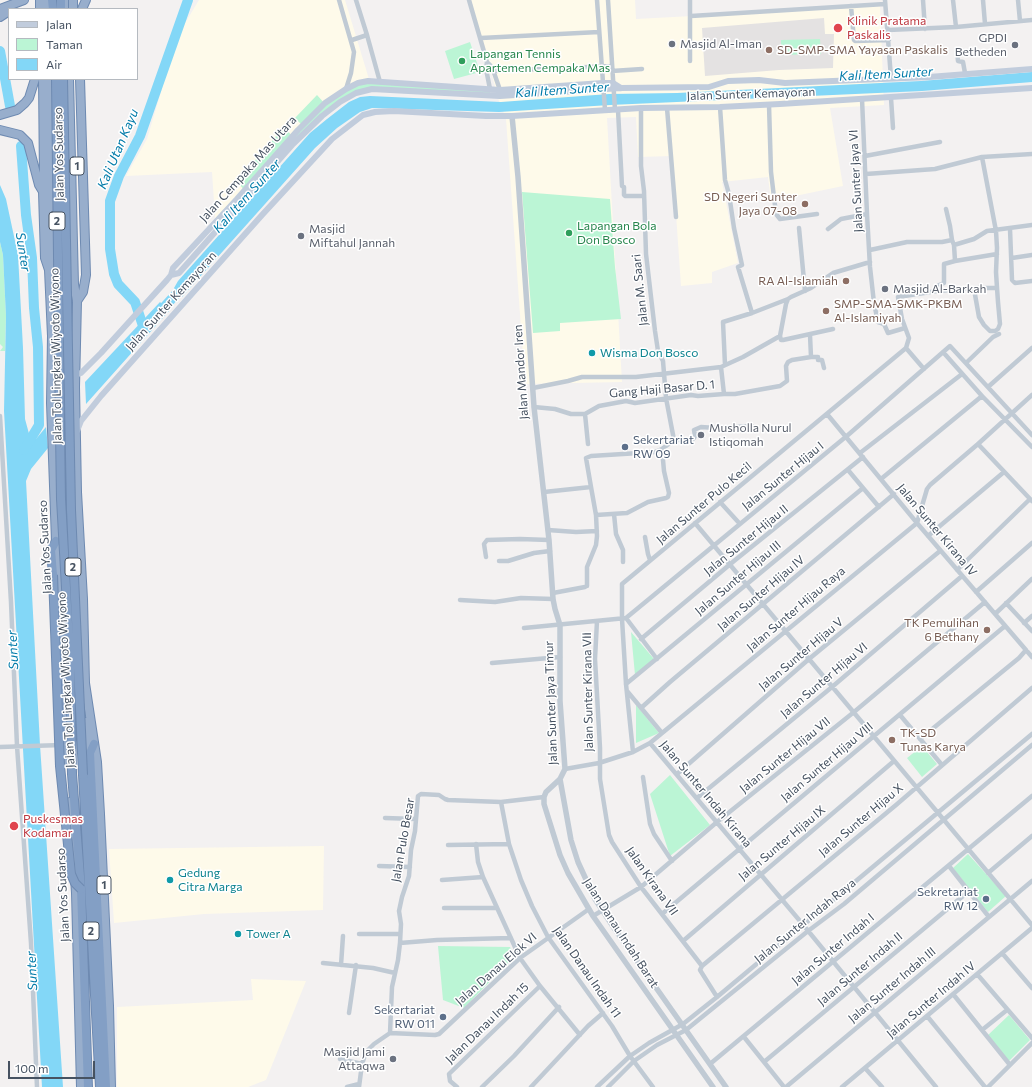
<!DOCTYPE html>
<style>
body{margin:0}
#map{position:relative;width:1032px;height:1087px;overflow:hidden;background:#f3f1f1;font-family:Commissioner,sans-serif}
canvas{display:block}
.legend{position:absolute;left:8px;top:8px;width:130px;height:72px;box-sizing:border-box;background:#fff;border:1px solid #b5bac0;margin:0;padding:5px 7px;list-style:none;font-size:12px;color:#465261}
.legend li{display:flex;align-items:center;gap:8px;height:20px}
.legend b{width:20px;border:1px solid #b5bac0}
.scale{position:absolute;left:8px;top:1061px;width:87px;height:18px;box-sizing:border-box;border:2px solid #465261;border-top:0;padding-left:5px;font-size:12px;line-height:14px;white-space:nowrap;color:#465261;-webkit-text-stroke:3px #fff;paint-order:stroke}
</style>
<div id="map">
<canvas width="1032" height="1087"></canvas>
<ul class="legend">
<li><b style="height:5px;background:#c1ccdc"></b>Jalan</li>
<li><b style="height:11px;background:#bbf5d5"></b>Taman</li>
<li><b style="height:11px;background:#83d7f7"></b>Air</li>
</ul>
<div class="scale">100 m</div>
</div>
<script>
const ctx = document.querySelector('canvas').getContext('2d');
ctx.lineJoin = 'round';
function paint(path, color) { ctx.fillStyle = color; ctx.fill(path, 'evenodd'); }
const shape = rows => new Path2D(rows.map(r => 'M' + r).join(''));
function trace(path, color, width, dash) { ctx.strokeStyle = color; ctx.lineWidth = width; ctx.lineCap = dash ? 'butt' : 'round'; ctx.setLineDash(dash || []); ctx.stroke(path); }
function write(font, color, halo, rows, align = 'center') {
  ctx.font = font + ' Commissioner,sans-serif'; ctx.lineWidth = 3; ctx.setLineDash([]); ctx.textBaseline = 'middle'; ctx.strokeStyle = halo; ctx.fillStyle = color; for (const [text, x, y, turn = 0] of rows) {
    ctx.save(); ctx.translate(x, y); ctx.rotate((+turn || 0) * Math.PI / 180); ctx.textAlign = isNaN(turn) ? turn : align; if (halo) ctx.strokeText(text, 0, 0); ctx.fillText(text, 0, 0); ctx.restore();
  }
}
const commercial = shape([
 [199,0,345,0,372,89,356,93,322,116,216,232,212,172,126,176,147,139,178,35],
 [471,0,635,0,636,19,880,6,884,105,830,108,843,186,771,201,768,177,722,182,738,263,712,272,712,283,681,286,672,156,638,157,636,117,607,118,622,382,525,384,506,119,499,101],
 [324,846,323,910,204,914,114,923,109,849],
 [251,979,306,981,266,1080,248,1087,117,1087,117,1007,253,1000]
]);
const education = shape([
 [824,18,825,34,834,34,833,68,779,70,705,76,702,28]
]);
const green = shape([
 [820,39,821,54,781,55,781,40],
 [470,42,480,72,454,79,445,51],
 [368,81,490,89,490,96,372,89,340,102,244,190,237,181,284,127,292,136,302,125,295,118,317,95,325,104,336,96],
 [522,192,610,199,615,267,621,319,560,323,560,331,533,333],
 [0,242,3,255,6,316,5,351,0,351,3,347,0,344],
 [631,632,654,659,635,675],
 [636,705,659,733,636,743],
 [922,746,937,764,922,777,907,758],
 [670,775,710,825,670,856,650,794],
 [968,854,1006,896,988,912,953,868],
 [438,946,510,947,515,956,464,1008,443,1000],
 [1009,1015,1030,1040,1009,1061,987,1036]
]);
const water = shape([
 [1032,72,1032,82,922,91,610,105,499,112,372,108,360,112,337,128,315,148,182,297,174,288,178,281,310,133,327,119,349,102,360,97,370,96,501,102,609,94,677,93,921,81],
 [0,185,6,199,18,255,23,348,25,419,31,441,36,439,46,427,48,448,31,469,26,481,40,745,63,1087,42,1087,4,411,6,316,3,255,0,242],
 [160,302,169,311,86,404,85,382]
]);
const river = shape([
 [0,51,10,106],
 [21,146,26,215,32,258,34,308,38,347,39,425,24,450],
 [156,316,187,282],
 [144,329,135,302,118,284,114,274,110,249,110,201,119,176,140,136,188,0]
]);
const minor = shape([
 [339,0,354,52,351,73,346,89],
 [356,0,367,35,380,82],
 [469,0,487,62,486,69,490,89],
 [597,0,605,110],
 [608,0,615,110],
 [690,0,690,61],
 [885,0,891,78],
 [923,0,925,29],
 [953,0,956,27],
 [983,0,985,24],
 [1018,0,1020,21],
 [851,6,854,40,855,41,889,40],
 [691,16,885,4],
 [888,30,956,27,1032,20],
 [481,38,599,32],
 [352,40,367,35],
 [957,50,958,61,963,62,965,73],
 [487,62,492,67,500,90],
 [494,71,612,66],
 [612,71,642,69],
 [891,98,893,128],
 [862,99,867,214,870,267,874,303,878,322,884,324,888,333,905,328],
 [769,105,771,172,776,214,780,219,817,214],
 [720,107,725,180,729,194,734,228,742,265,738,267,752,313],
 [667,108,676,217],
 [618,110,622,186,624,187,624,195,625,196,644,196],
 [865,156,940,142],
 [982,157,996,231,997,248,996,272,997,288,998,302,1000,324,998,329,995,331,990,331,984,325,979,317,974,289,975,288,997,288],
 [866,174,935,169,982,157,1032,154],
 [946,209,950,226,952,240,954,245,955,261],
 [799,228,805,291],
 [828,229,841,219,867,214],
 [1010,229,1012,280,1015,283,1032,281],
 [954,245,974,239,987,231,1032,225],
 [870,250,907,242,942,242,952,240],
 [1012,258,1032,255],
 [937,291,965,289],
 [780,336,781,340,783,340,833,329],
 [906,348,909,338,902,319,898,297,937,291,937,286,944,283,944,264,955,261,997,254],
 [943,352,982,396,1032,447],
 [811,357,818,357,818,360,822,360,824,368],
 [966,363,993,337,999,334],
 [725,365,723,322,752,313,788,299],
 [721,367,724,394,735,394,780,386,787,381,786,366,788,362,792,360,811,357,810,335],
 [988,387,1032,348],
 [533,388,568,381,582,377,636,377,721,367,743,357,780,336,786,304,788,299,791,297,811,288,833,273,870,262],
 [534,407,555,409,571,414,585,414,599,406,626,401,635,403,691,395,698,396,724,394],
 [585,414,588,444],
 [827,414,917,523,1032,657],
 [0,416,11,602,17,746,31,943,37,1087],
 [674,440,692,440,694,438,695,436,694,430,701,427,716,428,752,426],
 [978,444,1032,501],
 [860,453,962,374],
 [848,470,879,507],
 [881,479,982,396],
 [544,492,591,487,586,458,591,456,655,452,662,449,674,440,666,398,663,361,658,351,655,331,646,254,644,191,641,166,641,108],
 [720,502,740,524],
 [614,514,616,534,623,550,623,562],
 [596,515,627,513,648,502,666,498,668,497,669,493,664,471,662,449],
 [695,523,1032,925],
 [548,530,576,532,597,531],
 [928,536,1004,472],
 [645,537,648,554,650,560],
 [486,557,484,544,487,540,520,539,549,540],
 [499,561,508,561,534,553,550,551],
 [957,570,1030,499],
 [587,586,587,567,596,545,597,536,596,515,591,487],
 [976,592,1032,543],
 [553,593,585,587],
 [460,600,495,602,521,598,553,599],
 [1006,603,1032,631],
 [995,614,1032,579],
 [626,618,848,435,950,346,1032,435],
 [597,621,595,659,600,748,600,779,609,835,612,842,641,887,702,966,700,970,717,997],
 [1024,623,1032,616],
 [524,628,626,618,657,659],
 [641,639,734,561,863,457],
 [492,663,560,657],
 [626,684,863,488],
 [627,691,662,733],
 [641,708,670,682,894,494],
 [900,715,942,765],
 [920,739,1019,658,1026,650],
 [650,743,800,921,936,1087],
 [0,747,62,745],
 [633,752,626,684,622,619,622,584,906,348,924,369],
 [565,769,599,763,633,752,650,743,917,523,927,489,930,485,978,444,1032,395],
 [677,774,809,659,940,551],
 [643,777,650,824,654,834,672,861],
 [697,798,832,687,962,576],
 [501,802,509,844,521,880,532,906,548,937,612,1026,630,1056,653,1087],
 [385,818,416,819],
 [476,844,478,862,483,877,520,958,540,986,580,1035],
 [448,845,509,844],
 [379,866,410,867],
 [949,866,989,917],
 [988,873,1032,836],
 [442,880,483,877],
 [444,908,497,908],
 [662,914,1005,626],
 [593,916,641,887,717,822,854,712,985,602],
 [359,934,400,934],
 [683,941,894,761],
 [400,943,437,940,511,938],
 [1002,953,1032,988],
 [323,963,373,968,395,973],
 [341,965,343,936],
 [702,966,896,805,1032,688],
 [977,974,1032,1038],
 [953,994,1010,1065],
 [349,1013,356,965],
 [927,1016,985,1087],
 [982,1030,1007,1010],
 [390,1033,392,987,398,960,400,943,401,924,399,911,402,897,409,876,411,850,415,831,418,796,421,794,439,795,445,799,448,800,501,802,544,797],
 [390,1033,435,1035,439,1034,520,958,589,909],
 [744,1037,784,1087],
 [340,1059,362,1064],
 [764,1062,969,891],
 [710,1064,1032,796],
 [865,1068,882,1087],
 [347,1087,359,1084],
 [359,1087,362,1064,366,1052,374,1044,390,1033],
 [457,1087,450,1081,449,1074,540,986],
 [482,1087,514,1056,559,1007],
 [531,1087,588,1026,603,1013],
 [597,1087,630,1056,649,1043,683,1024,717,997,1032,734],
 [608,1087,634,1061,657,1045,686,1030,808,931,844,904,1032,745],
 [786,1087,1032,881],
 [842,1087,1032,928],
 [988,1087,1032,1043]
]);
const tertiary = shape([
 [512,116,518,177,534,407,549,540,553,599,555,609,560,625,560,701,565,769,560,779,546,792,544,797,544,804,560,855,568,873,593,916,713,1087],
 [560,779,571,840,578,862,595,899,614,928,726,1087]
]);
const secondary = shape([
 [171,275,179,273,293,144,322,116,340,102,356,93,372,89,500,96,621,88,709,87,728,81,759,80,785,83,929,77,1032,69],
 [75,375,81,373,101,353,167,280,171,275,173,268,237,199,298,130,325,103,346,89,358,83,368,81,500,90,603,83,613,83,621,88],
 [77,431,81,421,101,396,262,215,332,139,363,115,375,112,394,111,486,116,512,116,641,108,720,107,780,104,1032,88]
]);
const trunk = shape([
 [40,0,40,9],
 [47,0,48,9],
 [67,0,68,9],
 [0,9,24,0],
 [82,9,86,0],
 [0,17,9,11],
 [43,79,44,182,43,192,45,258,49,270,52,336,51,403,56,541,66,694,68,761],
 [49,79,50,222,52,259,49,270],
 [69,79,74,284,77,301,75,387,77,492,83,599,85,683,97,762,100,814,109,1006,111,1087],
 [0,115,17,110,25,103,29,98,35,79],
 [0,130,20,135,28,143,39,185,42,190],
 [77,301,83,292,86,275,80,79],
 [86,722,88,760],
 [70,802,76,893,81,1087]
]);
const motorway = shape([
 [52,0,53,9],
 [61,0,61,9],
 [53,575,51,550,56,541],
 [94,744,90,753,106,1087],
 [72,774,81,889,88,1087],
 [83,775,100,1087]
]);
const trunkBridge = shape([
 [73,0,73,9]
]);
const motorwayBridge = shape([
 [56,79,60,433,61,499,70,659,72,774],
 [63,79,71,510,83,775],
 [53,575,60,766,71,874,75,883,81,889]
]);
const markers = [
 [838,28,5,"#e0444e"],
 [672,44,4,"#6b7280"],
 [1015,45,4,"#6b7280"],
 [769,50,4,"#8d6e63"],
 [462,61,4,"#2e9e5b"],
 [805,204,4,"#8d6e63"],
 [569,233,4,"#2e9e5b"],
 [301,236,4,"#6b7280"],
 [846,281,4,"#8d6e63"],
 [885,289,4,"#6b7280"],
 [826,311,4,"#8d6e63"],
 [592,353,4,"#0f9aa8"],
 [701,435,4,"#6b7280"],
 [625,447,4,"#5c6f8a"],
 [987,630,4,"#8d6e63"],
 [892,740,4,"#8d6e63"],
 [14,826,5,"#e0444e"],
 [170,880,4,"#0f9aa8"],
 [986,899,4,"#5c6f8a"],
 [238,934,4,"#0f9aa8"],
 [443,1017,4,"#5c6f8a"],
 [393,1059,4,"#6b7280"]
];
const shields = [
 [77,166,14],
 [57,221,16],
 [73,567,16],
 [104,885,14],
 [91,931,16]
];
const shieldNames = [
 ["1",77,166],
 ["2",57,221],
 ["2",73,567],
 ["1",104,885],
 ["2",91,931]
];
const healthNames = [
 ["Klinik Pratama",847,21],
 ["Paskalis",847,35],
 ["Puskesmas",23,819],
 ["Kodamar",23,833]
];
const worshipNames = [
 ["GPDI",1007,38,"right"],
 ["Betheden",1007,52,"right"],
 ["Masjid Al-Iman",680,44],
 ["Masjid",309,229],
 ["Miftahul Jannah",309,243],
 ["Masjid Al-Barkah",893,289],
 ["Musholla Nurul",709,428],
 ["Istiqomah",709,442],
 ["Masjid Jami",385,1052,"right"],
 ["Attaqwa",385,1066,"right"]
];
const educationNames = [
 ["SD-SMP-SMA Yayasan Paskalis",777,50],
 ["SD Negeri Sunter",797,197,"right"],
 ["Jaya 07-08",797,211,"right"],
 ["RA Al-Islamiah",838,281,"right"],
 ["SMP-SMA-SMK-PKBM",834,304],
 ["Al-Islamiyah",834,318],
 ["TK Pemulihan",979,623,"right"],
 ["6 Bethany",979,637,"right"],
 ["TK-SD",900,733],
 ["Tunas Karya",900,747]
];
const leisureNames = [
 ["Lapangan Tennis",470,54],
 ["Apartemen Cempaka Mas",470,68],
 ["Lapangan Bola",577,226],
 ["Don Bosco",577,240]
];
const streetNames = [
 ["Jalan Sunter Kemayoran",751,94,-2],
 ["Jalan Yos Sudarso",59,154,-91],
 ["Jalan Cempaka Mas Utara",248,169,-48],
 ["Jalan Sunter Jaya VI",856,181,-93],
 ["Jalan M. Saari",640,290,-96],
 ["Jalan Sunter Kemayoran",171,301,-48],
 ["Jalan Tol Lingkar Wiyoto Wiyono",56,356,-91],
 ["Jalan Mandor Iren",521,372,-94],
 ["Gang Haji Basar D. 1",662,389,-5],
 ["Jalan Sunter Hijau I",783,476,-39],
 ["Jalan Sunter Pulo Kecil",704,503,-40],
 ["Jalan Sunter Kirana IV",937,530,50],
 ["Jalan Sunter Hijau II",746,540,-39],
 ["Jalan Yos Sudarso",45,547,-93],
 ["Jalan Sunter Hijau III",738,578,-40],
 ["Jalan Sunter Hijau IV",761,593,-40],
 ["Jalan Sunter Hijau Raya",796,609,-40],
 ["Jalan Sunter Hijau V",801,654,-40],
 ["Jalan Tol Lingkar Wiyoto Wiyono",66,680,-93],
 ["Jalan Sunter Hijau VI",824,680,-40],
 ["Jalan Sunter Kirana VII",588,692,-91],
 ["Jalan Sunter Jaya Timur",551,703,-92],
 ["Jalan Sunter Hijau VII",785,755,-39],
 ["Jalan Sunter Hijau VIII",827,762,-40],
 ["Jalan Sunter Indah Kirana",706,794,50],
 ["Jalan Sunter Hijau X",861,820,-40],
 ["Jalan Pulo Besar",403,840,-80],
 ["Jalan Sunter Hijau IX",782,843,-40],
 ["Jalan Kirana VII",652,881,55],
 ["Jalan Yos Sudarso",63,895,-93],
 ["Jalan Sunter Indah Raya",805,921,-39],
 ["Jalan Danau Indah Barat",621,933,57],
 ["Jalan Sunter Indah I",833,949,-40],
 ["Jalan Danau Elok VI",496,969,-41],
 ["Jalan Sunter Indah II",860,969,-40],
 ["Jalan Danau Indah 11",587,972,55],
 ["Jalan Sunter Indah III",892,985,-40],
 ["Jalan Sunter Indah IV",931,1000,-40],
 ["Jalan Danau Indah 15",487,1023,-44]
];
const cultureNames = [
 ["Wisma Don Bosco",600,353],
 ["Gedung",178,873],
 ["Citra Marga",178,887],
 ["Tower A",246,934]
];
const serviceNames = [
 ["Sekertariat",633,440,"left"],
 ["RW 09",633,454,"left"],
 ["Sekretariat",978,892],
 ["RW 12",978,906],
 ["Sekertariat",435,1010],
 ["RW 011",435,1024]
];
const waterNames = [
 ["Kali Item Sunter",886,74,-3],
 ["Kali Item Sunter",562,90,-4],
 ["Kali Utan Kayu",118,149,-67],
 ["Kali Item Sunter",247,196,-48],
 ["Sunter",23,252,81],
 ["Sunter",13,650,-93],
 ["Sunter",32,971,-93]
];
paint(commercial, '#fefaea');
paint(education, '#e4e2e2');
paint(green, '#bbf5d5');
paint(water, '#83d7f7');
trace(river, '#83d7f7', 10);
trace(trunk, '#6e8ab1', 10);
trace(motorway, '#6e8ab1', 10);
trace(minor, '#c0cad4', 4.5);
trace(tertiary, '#c0cad4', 5.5);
trace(secondary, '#c1ccdc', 6);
trace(trunk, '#98aecc', 8);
trace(motorway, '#839fc5', 8);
trace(trunkBridge, '#6e8ab1', 10, []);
trace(motorwayBridge, '#6e8ab1', 10, []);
trace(trunkBridge, '#98aecc', 8);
trace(motorwayBridge, '#839fc5', 8);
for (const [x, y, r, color] of markers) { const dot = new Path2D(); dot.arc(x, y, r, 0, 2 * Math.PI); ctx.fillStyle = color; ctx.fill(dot); trace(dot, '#fff', 1.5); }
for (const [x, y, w] of shields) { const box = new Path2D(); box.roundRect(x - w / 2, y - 9, w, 18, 3); ctx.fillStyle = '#fff'; ctx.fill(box); trace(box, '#465261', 1); }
write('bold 11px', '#465261', null, shieldNames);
write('12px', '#be3a42', '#fff', healthNames, 'left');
write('12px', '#5b616d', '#fff', worshipNames, 'left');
write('12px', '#785e54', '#fff', educationNames, 'left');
write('12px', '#27864d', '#fff', leisureNames, 'left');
write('12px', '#465261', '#fff', streetNames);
write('12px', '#0d838f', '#fff', cultureNames, 'left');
write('12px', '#4e5e75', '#fff', serviceNames, 'right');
write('italic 13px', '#027ba9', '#fff', waterNames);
</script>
